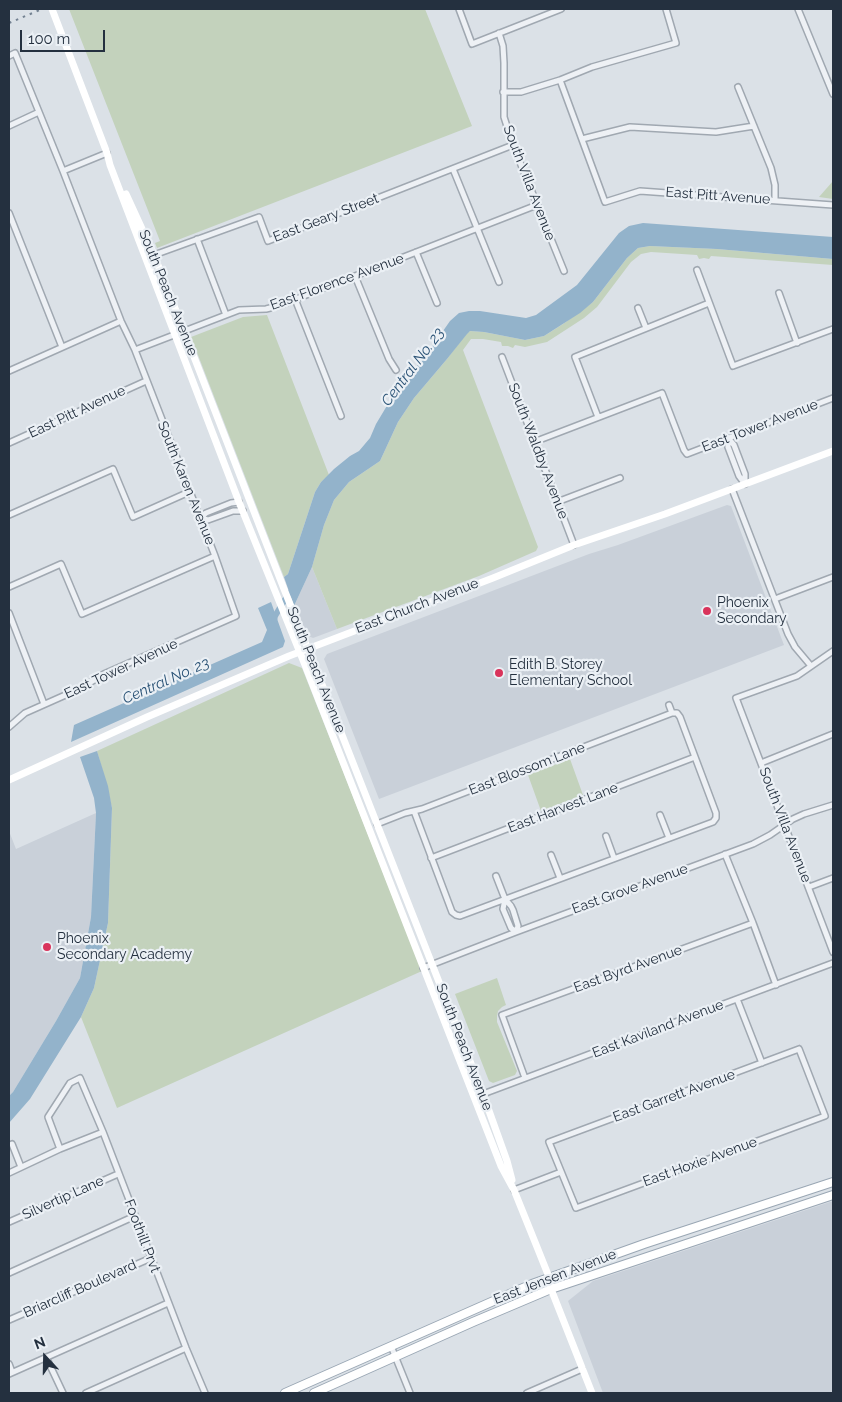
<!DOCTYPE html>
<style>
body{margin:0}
#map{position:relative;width:842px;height:1402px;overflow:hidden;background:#dbe1e7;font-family:Raleway,sans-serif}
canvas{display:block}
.frame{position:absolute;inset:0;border:10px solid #24303f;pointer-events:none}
.north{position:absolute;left:20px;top:1332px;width:50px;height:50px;-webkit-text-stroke:4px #ebf0f5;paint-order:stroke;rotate:339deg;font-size:14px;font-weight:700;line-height:20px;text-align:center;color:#24303f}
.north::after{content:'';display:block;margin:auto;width:18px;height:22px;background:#24303f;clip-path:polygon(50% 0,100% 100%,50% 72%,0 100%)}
.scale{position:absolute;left:20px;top:30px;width:85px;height:22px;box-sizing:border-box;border:2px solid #24303f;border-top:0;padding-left:6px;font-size:15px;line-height:18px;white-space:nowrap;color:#24303f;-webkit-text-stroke:4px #ebf0f5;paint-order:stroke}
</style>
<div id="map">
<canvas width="842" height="1402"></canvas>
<div class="frame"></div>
<div class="north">N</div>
<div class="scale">100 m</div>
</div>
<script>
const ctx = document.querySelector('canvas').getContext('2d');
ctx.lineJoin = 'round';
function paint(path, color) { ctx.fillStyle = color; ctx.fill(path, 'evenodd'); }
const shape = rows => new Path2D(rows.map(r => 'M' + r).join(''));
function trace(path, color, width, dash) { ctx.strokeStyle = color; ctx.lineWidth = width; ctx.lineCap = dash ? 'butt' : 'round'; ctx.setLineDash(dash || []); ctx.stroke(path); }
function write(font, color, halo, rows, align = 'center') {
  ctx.font = font + ' Raleway,sans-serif'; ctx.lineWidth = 4.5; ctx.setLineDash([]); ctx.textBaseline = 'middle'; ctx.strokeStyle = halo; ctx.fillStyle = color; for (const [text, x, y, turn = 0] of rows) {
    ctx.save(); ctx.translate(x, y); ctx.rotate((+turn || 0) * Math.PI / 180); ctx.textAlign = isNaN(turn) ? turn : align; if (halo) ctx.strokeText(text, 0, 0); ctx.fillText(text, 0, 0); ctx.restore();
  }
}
const built = shape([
 [727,505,731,506,784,645,379,799,324,659,327,654,589,554,618,545],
 [312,567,337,629,313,638,306,635,294,606],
 [96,813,91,917,80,978,56,1021,13,1092,9,1096,9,831,16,849],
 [833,1201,833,1393,603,1393,568,1301,593,1281]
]);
const green = shape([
 [69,9,425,9,472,126,157,248,155,243,160,241],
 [833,181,833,199,819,197],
 [650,246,717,249,833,259,833,265,711,256,709,259,704,258,699,259,697,255,651,252,641,254,631,262,597,307,584,318,547,342,525,347,515,345,513,348,508,346,502,346,501,342,483,339,471,339,463,350,538,547,536,551,479,576,337,629,312,567,324,525,334,500,349,482,380,461,398,422,414,398,447,359,466,334,470,331,484,332,525,340,544,336,563,324,593,302,627,258,638,248],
 [267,315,329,475,321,482,315,492,288,574,284,577,191,337,243,317],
 [289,663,302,668,422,971,117,1108,81,1017,94,988,108,923,112,808,107,786,97,751],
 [570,759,583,795,541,811,528,775],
 [497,978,506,1005,502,1007,498,1011,497,1016,497,1022,517,1071,515,1075,493,1083,489,1081,455,994]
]);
const water = shape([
 [643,223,833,237,833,259,717,249,650,246,638,248,627,258,593,302,580,313,544,336,525,340,484,332,470,331,467,334,447,359,414,398,398,422,380,461,349,482,334,500,324,525,312,567,294,606,284,577,288,574,315,492,321,482,334,469,350,456,359,451,370,438,376,424,394,394,429,351,450,321,459,313,469,311,480,311,526,318,536,315,577,285,619,233,629,226],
 [271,602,285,641,283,647,71,742,74,725,262,642,267,630,258,608],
 [97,751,108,786,112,808,108,923,94,988,81,1017,30,1099,9,1123,9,1096,13,1092,56,1021,80,978,91,917,96,813,94,798,80,757]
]);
const canal = shape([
 [274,621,275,616,289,593]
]);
const street = shape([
 [459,9,472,44,561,9],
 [798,9,833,94],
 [499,33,503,46,504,63,504,117,513,145,564,271],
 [9,56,15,53,63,171,121,321,135,350,215,556,236,616,104,674,79,689,25,713,9,727],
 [560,80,605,202,640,191,833,205],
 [738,87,771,168,775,185,775,200],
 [503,92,521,92,560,80,592,67,676,43,666,9],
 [9,126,39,112],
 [582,139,630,127,716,132,754,126],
 [453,169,499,282],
 [63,171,107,153],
 [9,213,62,347],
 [197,239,226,315],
 [416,252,437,303],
 [154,255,259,217,268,241,513,145],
 [697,270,733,366,833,329],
 [355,276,389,359,396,370],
 [779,293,797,343],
 [295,299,341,416],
 [638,308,646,328],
 [135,350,239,310,266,309,278,306,537,205],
 [502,357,574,545],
 [9,371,121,321],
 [598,417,575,357,709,303],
 [728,438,734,445,745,474,745,484],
 [728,438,728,447,739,476,745,484],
 [534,442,662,393,684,450,687,454,833,398],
 [9,443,146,381],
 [732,489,788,634,795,647,811,666],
 [557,502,620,478],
 [9,515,113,469,133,517,189,492],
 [200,518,208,520,233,511,243,511],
 [200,518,206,513,231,503,239,502],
 [9,587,61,564,82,614,215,556],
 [775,599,833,577],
 [9,613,44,704],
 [833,651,797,676,736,698,833,952],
 [669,705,672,713],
 [761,763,833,734],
 [660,815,669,838],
 [377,824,405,813,422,809,672,713,677,713,680,717,716,813,716,818,713,822,460,916,456,915,452,912,414,811],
 [606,836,614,858],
 [725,854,753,923,776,985],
 [551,855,560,878],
 [431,858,695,757],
 [496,876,505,899,511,906,513,910,518,926,516,932,511,928,503,909,505,899],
 [809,887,833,878],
 [423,968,516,932,753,844,770,835,793,819,804,814,833,805],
 [737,999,762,1063],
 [799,1049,825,1116,576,1208,549,1142,799,1049],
 [525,1078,502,1015,753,923],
 [483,1094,833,963],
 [12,1144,21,1167],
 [60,1149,48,1117,70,1083,80,1078,103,1132,186,1348,205,1393],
 [9,1173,60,1149,103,1132],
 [514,1190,561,1172],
 [9,1222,118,1174],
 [9,1273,135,1216],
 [9,1320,151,1258],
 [391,1346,410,1393],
 [46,1357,63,1393],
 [9,1364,12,1372],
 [9,1374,168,1303],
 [86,1393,186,1348],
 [527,1393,582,1369]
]);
const secondary = shape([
 [52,9,107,153,110,165,239,502,305,665,501,1166,514,1190,537,1247,549,1277,551,1289,592,1393],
 [126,194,154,255,184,331,284,589,333,712,483,1094,507,1161,512,1180],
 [9,780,147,717,289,656,493,578,574,545,665,514,833,451]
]);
const primary = shape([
 [285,1393,532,1284,644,1244,833,1182],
 [314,1393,473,1322,551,1289,833,1195]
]);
const rail = shape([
 [9,23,42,9]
]);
const markers = [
 [707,611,5,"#d9335b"],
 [499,673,5,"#d9335b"],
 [47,947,5,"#d9335b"]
];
const streetNames = [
 ["South Villa Avenue",529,183,69],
 ["East Pitt Avenue",718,196,4],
 ["East Geary Street",326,218,-21],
 ["East Florence Avenue",337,282,-20],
 ["South Peach Avenue",168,293,68],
 ["East Pitt Avenue",77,412,-25],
 ["East Tower Avenue",760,426,-21],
 ["South Waldby Avenue",538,451,69],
 ["South Karen Avenue",186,483,68],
 ["East Church Avenue",417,606,-21],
 ["East Tower Avenue",121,669,-25],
 ["South Peach Avenue",316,670,68],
 ["East Blossom Lane",527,769,-21],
 ["East Harvest Lane",563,808,-21],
 ["South Villa Avenue",785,825,69],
 ["East Grove Avenue",630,889,-20],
 ["East Byrd Avenue",628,969,-20],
 ["East Kaviland Avenue",658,1029,-21],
 ["South Peach Avenue",464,1047,69],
 ["East Garrett Avenue",674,1096,-20],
 ["East Hoxie Avenue",700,1162,-20],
 ["Silvertip Lane",63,1198,-24],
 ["Foothill Prvt",142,1236,69],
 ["East Jensen Avenue",555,1277,-21],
 ["Briarcliff Boulevard",80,1289,-24]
];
const poiNames = [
 ["Phoenix",717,603],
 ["Secondary",717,619],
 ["Edith B. Storey",509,665],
 ["Elementary School",509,681],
 ["Phoenix",57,939],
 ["Secondary Academy",57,955]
];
const waterNames = [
 ["Central No. 23",413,367,-53],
 ["Central No. 23",166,681,-24]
];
paint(built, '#c9d0d9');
paint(green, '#c3d2bc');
paint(water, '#93b3cb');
trace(canal, '#93b3cb', 6);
trace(street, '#a0a8b1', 8);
trace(primary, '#9aa7b4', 10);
trace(street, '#eef1f5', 5);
trace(secondary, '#fff', 7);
trace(primary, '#fff', 8);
trace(rail, '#748292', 2, [2.5, 5]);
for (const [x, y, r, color] of markers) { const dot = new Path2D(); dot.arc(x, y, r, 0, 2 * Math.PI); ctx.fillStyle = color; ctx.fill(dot); trace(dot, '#ebf0f5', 2); }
write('14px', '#24303f', '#ebf0f5', streetNames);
write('14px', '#24303f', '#ebf0f5', poiNames, 'left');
write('italic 15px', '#2b5376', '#ebf0f5', waterNames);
</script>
